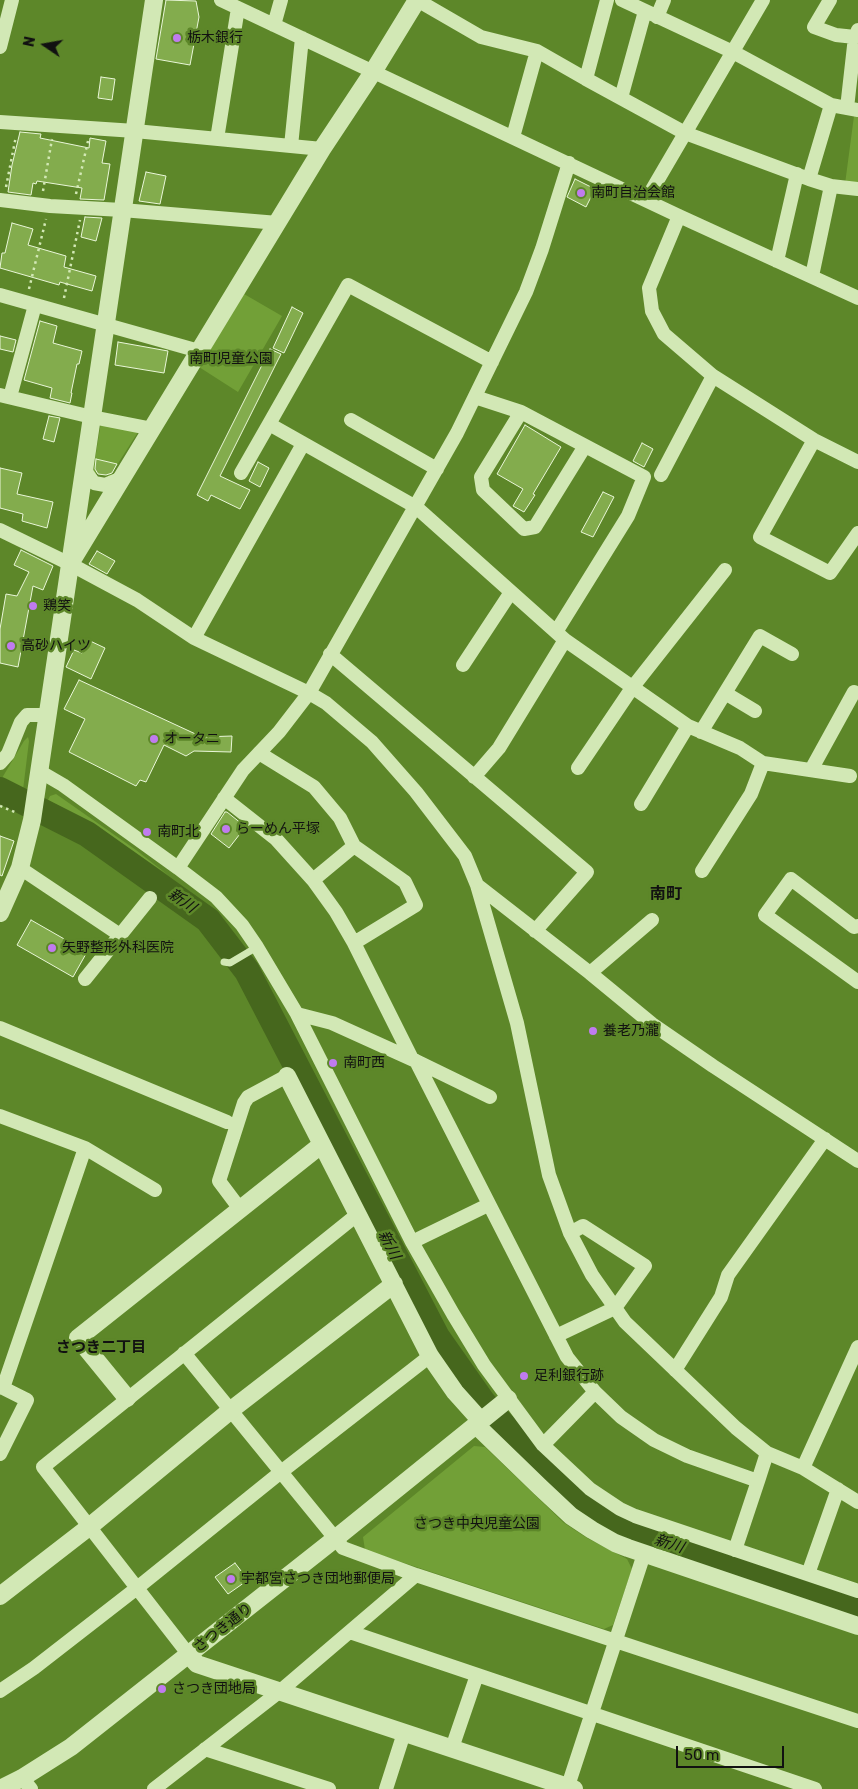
<!DOCTYPE html>
<meta charset="utf-8">
<style>
body{margin:0}
#map{position:relative;width:858px;height:1789px;overflow:hidden;background:#5d8729;font-family:Rubik,sans-serif}
canvas{display:block}
.north{position:absolute;left:20px;top:20px;width:50px;height:50px;-webkit-text-stroke:4px #5d8729;paint-order:stroke;rotate:282deg;font-size:14px;font-weight:700;line-height:20px;text-align:center;color:#111}
.north::after{content:'';display:block;margin:auto;width:18px;height:22px;background:#111;clip-path:polygon(50% 0,100% 100%,50% 72%,0 100%)}
.scale{position:absolute;left:676px;top:1746px;width:108px;height:22px;box-sizing:border-box;border:2px solid #111;border-top:0;padding-left:6px;font-size:15px;line-height:18px;white-space:nowrap;color:#111;-webkit-text-stroke:4px #5d8729;paint-order:stroke}
</style>
<div id="map">
<canvas width="858" height="1789"></canvas>
<div class="north">N</div>
<div class="scale">50 m</div>
</div>
<script>
const ctx = document.querySelector('canvas').getContext('2d');
ctx.lineJoin = 'round';
function paint(path, color) { ctx.fillStyle = color; ctx.fill(path, 'evenodd'); }
const shape = rows => new Path2D(rows.map(r => 'M' + r).join(''));
function trace(path, color, width, dash) { ctx.strokeStyle = color; ctx.lineWidth = width; ctx.lineCap = dash ? 'butt' : 'round'; ctx.setLineDash(dash || []); ctx.stroke(path); }
function write(font, color, halo, rows, align = 'center') {
  ctx.font = font + ' Rubik,"Noto Sans JP",sans-serif'; ctx.lineWidth = 5; ctx.setLineDash([]); ctx.textBaseline = 'middle'; ctx.strokeStyle = halo; ctx.fillStyle = color; for (const [text, x, y, turn = 0] of rows) {
    ctx.save(); ctx.translate(x, y); ctx.rotate((+turn || 0) * Math.PI / 180); ctx.textAlign = isNaN(turn) ? turn : align; if (halo) ctx.strokeText(text, 0, 0); ctx.fillText(text, 0, 0); ctx.restore();
  }
}
const green = shape([
 [854,116,858,117,858,185,845,184],
 [244,294,282,316,238,392,199,367],
 [101,422,140,429,110,476,93,472],
 [28,737,29,741,23,790,2,778,24,741],
 [56,794,136,850,168,875,105,832,48,800,50,796],
 [474,1446,485,1447,564,1523,587,1538,627,1559,632,1569,613,1625,604,1629,365,1550,363,1537]
]);
const river = shape([
 [0,790,87,834,208,920,247,971,437,1337,482,1401,502,1424,563,1485,623,1527,647,1537,858,1606]
]);
const building = shape([
 [166,0,196,1,199,17,190,65,156,59,166,0],
 [101,77,115,79,112,100,98,98,101,77],
 [20,132,41,134,40,138,89,148,90,138,106,141,102,163,110,164,104,200,80,199,82,188,37,181,36,184,33,183,31,195,8,192,12,165,20,132],
 [146,172,166,176,160,204,139,201,146,172],
 [575,179,595,189,586,207,567,197,575,179],
 [85,217,102,218,96,241,81,237,85,217],
 [12,223,33,229,28,245,66,256,64,267,96,276,92,291,60,282,59,285,0,268,2,253,5,253,12,223],
 [292,307,303,313,284,353,273,348,292,307],
 [40,321,57,326,53,343,82,351,79,364,77,364,71,393,72,393,70,403,50,398,52,388,24,380,40,321],
 [0,336,16,340,13,352,0,349,0,336],
 [118,342,168,351,164,373,115,365,118,342],
 [270,349,281,354,220,476,250,490,240,509,211,495,208,501,197,495,270,349],
 [49,416,60,418,54,442,43,439,49,416],
 [525,425,561,447,533,494,535,495,524,512,513,506,523,489,497,474,525,425],
 [642,443,653,449,644,467,633,461,642,443],
 [96,459,117,464,112,473,106,475,98,474,95,469,96,459],
 [258,462,269,468,260,487,249,481,258,462],
 [0,468,22,473,17,494,53,502,47,528,22,521,23,514,0,508,0,468],
 [603,492,614,497,593,537,581,532,603,492],
 [21,550,53,566,43,590,33,586,18,667,0,663,0,629,6,594,17,596,29,572,14,565,21,550],
 [97,551,115,561,107,574,89,564,97,551],
 [88,640,105,648,91,679,66,667,74,650,82,653,88,640],
 [79,680,202,737,232,736,231,752,194,751,186,756,164,745,146,782,140,780,136,786,69,752,85,719,64,709,79,680],
 [225,812,227,812,242,824,239,827,243,830,229,848,211,834,225,812],
 [0,836,14,841,2,876,0,875,0,836],
 [31,920,87,952,73,977,17,945,31,920],
 [235,1563,248,1580,228,1594,215,1577,235,1563]
]);
const path = shape([
 [6,187,16,136],
 [43,191,52,139],
 [76,194,88,141],
 [29,289,46,219],
 [64,298,80,220],
 [0,806,17,813]
]);
const service = shape([
 [224,962,230,963,257,947]
]);
const minor = shape([
 [221,0,679,216,858,298],
 [417,0,481,37,537,51,586,79],
 [607,0,586,79,685,133,809,179,831,186,858,189],
 [622,0,733,52,831,105,858,110],
 [830,0,814,27,836,35,855,37],
 [657,17,664,0],
 [274,25,281,0],
 [0,47,12,0],
 [621,98,645,11],
 [847,108,855,37,858,30],
 [0,122,135,131,322,149],
 [513,137,537,51],
 [217,139,238,8],
 [291,146,302,38],
 [809,179,831,105],
 [0,200,50,206,122,210,278,223],
 [646,200,763,0],
 [679,216,649,288,652,311,664,334,713,376,814,440,858,462],
 [777,261,797,174],
 [812,276,831,186],
 [0,295,199,351],
 [492,362,348,285,269,424,416,507,565,640,688,726,740,748,763,763,850,776],
 [0,395,92,417,153,429],
 [10,397,35,305],
 [475,397,521,412,644,477,628,516,556,632],
 [521,412,481,477,483,490,524,529,535,527,585,446],
 [351,420,437,469],
 [814,440,760,537,830,573,858,533],
 [84,469,94,483,105,485,122,478],
 [241,473,269,424],
 [661,475,713,376],
 [0,530,70,564,137,600,194,638,309,693,326,703,372,742,416,792,465,856,477,885,590,973,652,1024,713,1066,858,1161],
 [194,638,303,444],
 [330,654,587,872,535,931],
 [463,665,511,592],
 [725,693,755,711],
 [701,732,760,636,792,654],
 [259,753,314,787,340,818,354,846],
 [0,763,8,754,21,722,27,715,47,715],
 [578,768,632,688,725,570],
 [811,770,854,692],
 [39,771,63,785,178,868,216,897,242,925,257,947,297,1014,412,1242,453,1314,484,1365,543,1445,590,1489,620,1509,635,1516,858,1591],
 [474,777,499,748,565,640],
 [224,798,276,839,313,880,336,912,354,943,412,1059],
 [641,804,688,726],
 [20,868,120,935],
 [178,868,243,770,279,732,309,693,457,433,526,292,542,249,569,163],
 [702,871,751,794,763,763],
 [313,880,354,846,405,882,416,905,354,943],
 [477,885,517,1023,549,1175,570,1233,592,1275,625,1322,736,1428,767,1453,803,1468,858,1502],
 [858,926,854,927,791,879,765,915,858,982],
 [590,973,652,920],
 [85,979,150,898],
 [297,1014,332,1023,416,1061,490,1097],
 [0,1028,227,1122],
 [416,1061,567,1357,595,1392,621,1417,654,1440,687,1456,758,1481,735,1550],
 [0,1116,85,1148,155,1190],
 [240,1209,219,1181,244,1103,248,1097,287,1076],
 [412,1242,488,1205],
 [556,1336,615,1308,645,1266,583,1226,570,1233],
 [184,1353,343,1548,416,1575,858,1721],
 [675,1370,721,1297,728,1275,825,1139],
 [0,1387,3,1388,85,1148],
 [543,1445,595,1392],
 [0,1454,27,1400,3,1388],
 [803,1468,858,1347],
 [758,1481,767,1453],
 [808,1574,838,1489],
 [350,1632,815,1789],
 [189,1655,43,1467,358,1214],
 [0,1691,34,1668,137,1588,281,1472,430,1356],
 [452,1748,477,1675],
 [205,1749,329,1789],
 [22,1778,31,1789],
 [154,1789,279,1692,416,1575],
 [386,1789,404,1733],
 [567,1789,644,1554]
]);
const tertiary = shape([
 [74,557,322,149,373,72,417,0],
 [0,913,20,868,32,820,154,0],
 [287,1076,430,1356,455,1392,481,1421],
 [127,1398,78,1338,321,1145],
 [476,1425,540,1487,571,1516,592,1530,615,1543,628,1548,858,1626],
 [0,1596,89,1527,231,1410,394,1284],
 [189,1655,197,1664,574,1789],
 [0,1789,22,1778,71,1747,336,1538,508,1399]
]);
const markers = [
 [177,38,5,"#c07bef"],
 [581,193,5,"#c07bef"],
 [33,606,5,"#c07bef"],
 [11,646,5,"#c07bef"],
 [154,739,5,"#c07bef"],
 [226,829,5,"#c07bef"],
 [147,832,5,"#c07bef"],
 [52,948,5,"#c07bef"],
 [593,1031,5,"#c07bef"],
 [333,1063,5,"#c07bef"],
 [524,1376,5,"#c07bef"],
 [231,1579,5,"#c07bef"],
 [162,1689,5,"#c07bef"]
];
const poiNames = [
 ["栃木銀行",187,38],
 ["南町自治会館",591,193],
 ["鶏笑",43,606],
 ["高砂ハイツ",21,646],
 ["オータニ",164,739],
 ["らーめん平塚",236,829],
 ["南町北",157,832],
 ["矢野整形外科医院",62,948],
 ["養老乃瀧",603,1031],
 ["南町西",343,1063],
 ["足利銀行跡",534,1376],
 ["宇都宮さつき団地郵便局",241,1579],
 ["さつき団地局",172,1689]
];
const parkNames = [
 ["南町児童公園",231,359],
 ["さつき中央児童公園",477,1524]
];
const streetNames = [
 ["さつき通り",223,1628,-38]
];
const waterNames = [
 ["新川",182,901,35],
 ["新川",389,1245,63],
 ["新川",669,1544,18]
];
const neighbourhoodNames = [
 ["さつき二丁目",101,1348]
];
const quarterNames = [
 ["南町",666,894]
];
paint(green, '#72a037');
trace(river, '#46671d', 26);
paint(building, '#83ac4d');
trace(building, '#e9f6d8', 1);
trace(path, '#d2e8b5', 2.5, [2.5, 4]);
trace(service, '#d2e8b5', 7);
trace(minor, '#d2e8b5', 14);
trace(tertiary, '#d2e8b5', 18);
for (const [x, y, r, color] of markers) { const dot = new Path2D(); dot.arc(x, y, r, 0, 2 * Math.PI); ctx.fillStyle = color; ctx.fill(dot); trace(dot, '#5d8729', 2); }
write('14px', '#111', '#5d8729', poiNames, 'left');
write('14px', '#111', '#5d8729', parkNames);
write('14px', '#111', '#5d8729', streetNames);
write('italic 15px', '#111', '#5d8729', waterNames);
write('bold 15px', '#111', '#5d8729', neighbourhoodNames);
write('bold 16px', '#111', '#5d8729', quarterNames);
</script>
